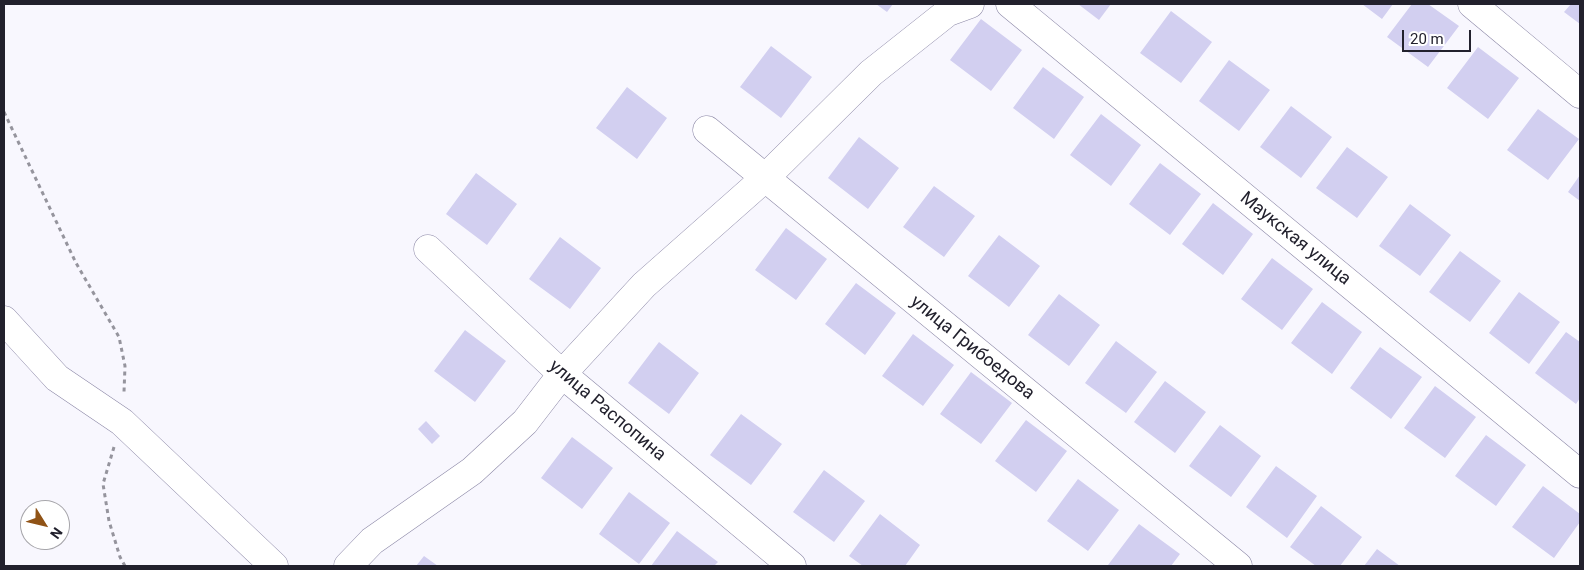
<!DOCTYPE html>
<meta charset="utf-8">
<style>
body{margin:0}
#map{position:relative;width:1584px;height:570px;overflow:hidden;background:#f8f7fe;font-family:Roboto,sans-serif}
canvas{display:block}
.frame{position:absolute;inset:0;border:5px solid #22212d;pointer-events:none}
.north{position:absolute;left:20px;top:500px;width:50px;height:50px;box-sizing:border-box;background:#fff;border:1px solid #a7a6ab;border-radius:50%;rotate:126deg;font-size:14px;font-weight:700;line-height:20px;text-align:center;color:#22212d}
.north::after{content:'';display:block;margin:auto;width:18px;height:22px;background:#905316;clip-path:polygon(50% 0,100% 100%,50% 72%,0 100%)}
.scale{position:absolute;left:1402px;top:30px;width:69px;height:22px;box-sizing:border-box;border:2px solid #22212d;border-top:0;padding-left:6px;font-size:15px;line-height:18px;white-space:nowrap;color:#22212d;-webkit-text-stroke:4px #fff;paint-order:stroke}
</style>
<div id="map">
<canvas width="1584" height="570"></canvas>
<div class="frame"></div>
<div class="north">N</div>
<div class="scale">20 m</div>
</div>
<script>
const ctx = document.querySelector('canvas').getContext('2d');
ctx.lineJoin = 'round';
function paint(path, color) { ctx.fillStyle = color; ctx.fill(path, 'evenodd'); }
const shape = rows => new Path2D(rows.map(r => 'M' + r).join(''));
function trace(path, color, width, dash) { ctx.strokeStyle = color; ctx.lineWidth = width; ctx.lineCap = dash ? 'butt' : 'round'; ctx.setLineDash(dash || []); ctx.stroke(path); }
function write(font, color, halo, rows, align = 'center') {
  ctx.font = font + ' Roboto,sans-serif'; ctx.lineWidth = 4.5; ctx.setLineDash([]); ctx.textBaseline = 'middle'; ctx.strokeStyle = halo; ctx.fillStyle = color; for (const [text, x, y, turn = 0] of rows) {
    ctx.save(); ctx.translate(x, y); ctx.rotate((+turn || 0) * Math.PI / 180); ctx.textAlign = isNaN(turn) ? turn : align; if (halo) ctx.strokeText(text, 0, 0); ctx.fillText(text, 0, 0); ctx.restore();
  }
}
const building = shape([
 [876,4,893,4,887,12],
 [1078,4,1111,4,1099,20],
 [1362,4,1393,4,1382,19],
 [1412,4,1428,4,1459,26,1428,67,1387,37],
 [1571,4,1580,4,1580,24,1564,12],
 [1171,11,1212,42,1181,83,1140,53],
 [981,19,1022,50,991,91,950,60],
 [771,46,812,77,781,118,740,87],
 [1478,47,1519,78,1488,119,1447,88],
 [1229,60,1270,90,1239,131,1199,101],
 [1043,67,1084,97,1054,139,1013,108],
 [627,87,667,118,637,159,596,128],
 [1291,106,1332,137,1301,178,1260,147],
 [1538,109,1579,139,1548,180,1507,150],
 [1101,114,1141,145,1111,186,1070,155],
 [859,137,899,168,868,209,828,178],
 [1347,147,1388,177,1357,218,1316,188],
 [1160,163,1201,194,1170,235,1129,204],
 [476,173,517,204,487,245,446,214],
 [1580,175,1580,201,1568,192],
 [934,186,975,216,944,257,903,227],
 [1213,203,1253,234,1223,275,1182,244],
 [1410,204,1451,235,1420,276,1379,246],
 [786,228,827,259,796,300,755,270],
 [999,235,1040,266,1009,307,968,276],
 [560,237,601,268,570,309,529,279],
 [1460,251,1501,281,1470,322,1429,292],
 [1272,258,1313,289,1282,330,1241,299],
 [856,283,896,313,865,355,825,324],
 [1519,292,1560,322,1529,364,1489,333],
 [1059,294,1100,325,1069,366,1028,335],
 [1322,302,1362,332,1332,374,1291,343],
 [465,330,506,361,475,402,434,371],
 [1566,332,1580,342,1580,398,1576,404,1535,373],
 [913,334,954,365,923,406,882,376],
 [1116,341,1157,372,1126,413,1085,383],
 [659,342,699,373,669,414,628,383],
 [1380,347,1422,377,1391,419,1350,388],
 [971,372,1012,403,981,444,940,414],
 [1165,381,1206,412,1175,453,1134,422],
 [1435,386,1476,417,1445,458,1404,428],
 [741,414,782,444,751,485,710,455],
 [1026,420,1067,451,1036,492,995,461],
 [426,421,440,436,432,444,418,429],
 [1220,425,1261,456,1231,497,1189,466],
 [1486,435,1526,465,1496,506,1455,476],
 [572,437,613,468,582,509,541,478],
 [1276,466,1317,496,1287,538,1246,507],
 [824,470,865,501,834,542,793,512],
 [1078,479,1119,510,1088,551,1047,521],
 [1543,486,1580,514,1580,522,1554,558,1512,527],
 [629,492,670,523,639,564,599,534],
 [1321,506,1362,537,1340,566,1316,566,1290,547],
 [880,514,920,545,905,566,863,566,849,556],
 [1139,524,1180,554,1171,566,1110,566,1108,565],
 [677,531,718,562,714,566,651,566],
 [1377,549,1400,566,1364,566],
 [424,556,438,566,416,566]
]);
const path = shape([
 [4,112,76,263,119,337,125,366,124,392],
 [114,447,103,484,109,521,120,557,125,566]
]);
const minor = shape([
 [1010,4,1580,474],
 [1472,4,1580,94],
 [707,130,1238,566],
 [428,249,562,374,792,566],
 [4,320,57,378,122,422,274,566],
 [348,566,372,541,472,471,525,422,562,374,644,285,765,178,871,73,948,12,970,4]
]);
const streetNames = [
 ["Маукская улица",1295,239,39],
 ["улица Грибоедова",972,348,39],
 ["улица Распопина",607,411,40]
];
paint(building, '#d2cff0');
trace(minor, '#8b87a6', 29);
trace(path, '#95949d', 3, [4, 4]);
trace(minor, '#fff', 28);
write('18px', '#22212d', '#fff', streetNames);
</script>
